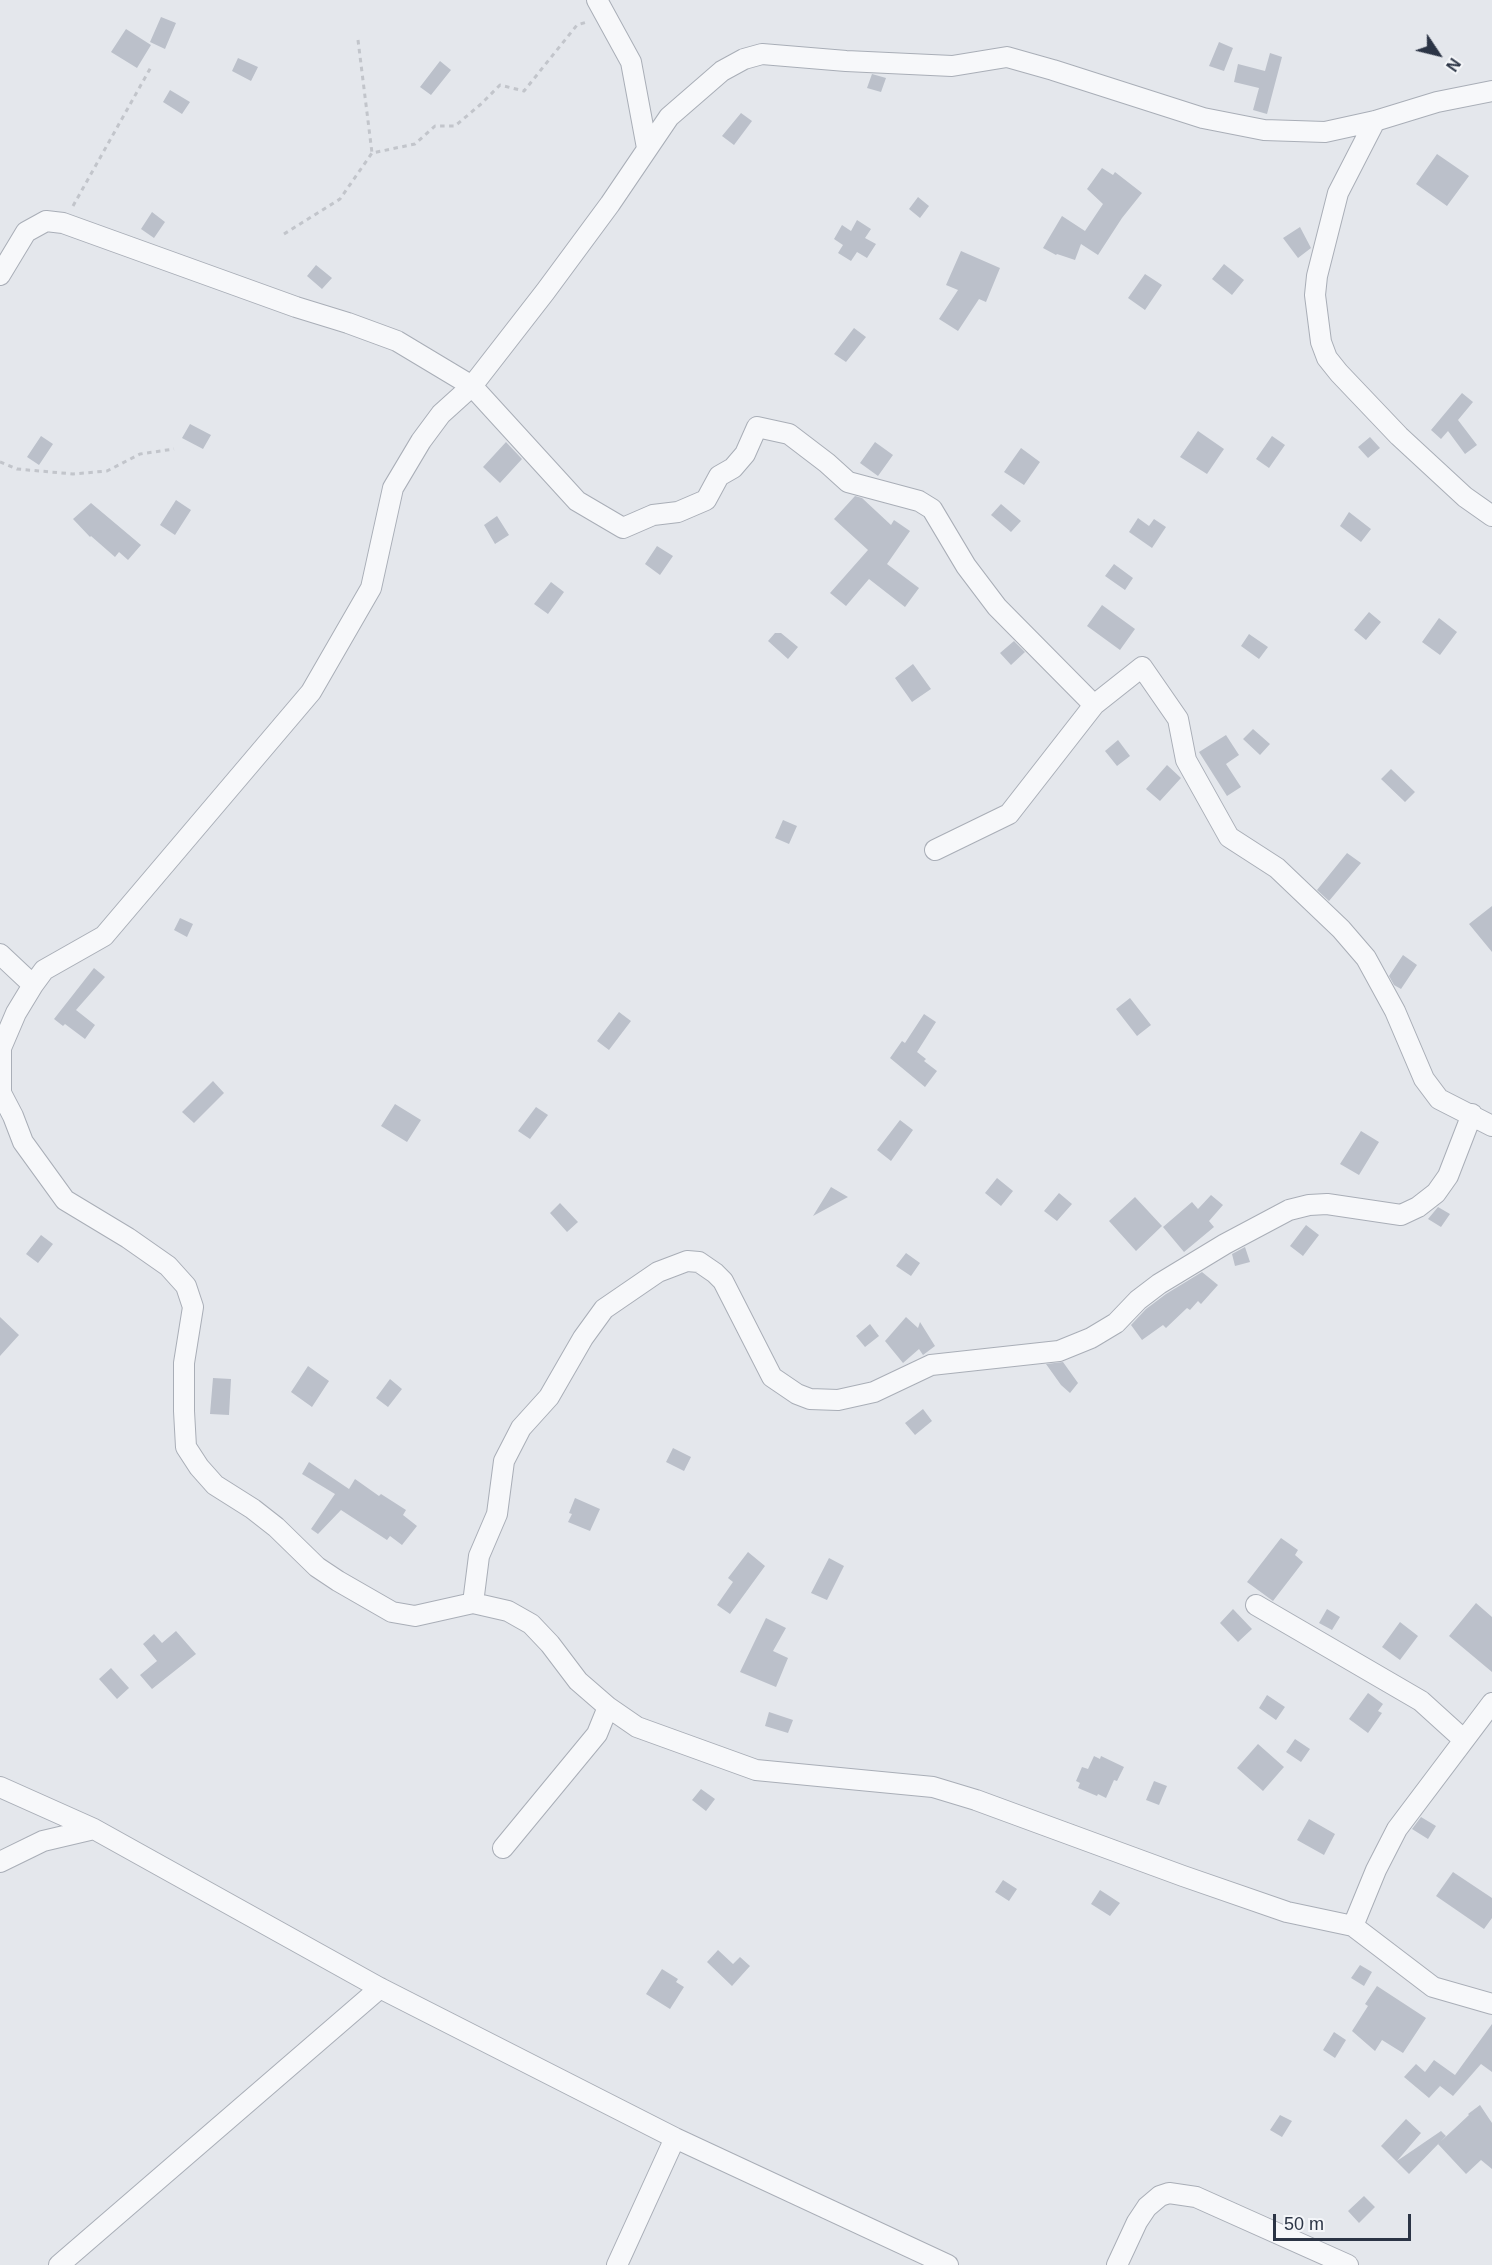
<!DOCTYPE html>
<style>
body{margin:0}
#map{position:relative;width:1492px;height:2265px;overflow:hidden;background:#e4e7ec;font-family:Arial,sans-serif}
canvas{display:block}
.north{position:absolute;left:1408px;top:24px;width:60px;height:60px;-webkit-text-stroke:4px #f4f6f9;paint-order:stroke;rotate:125deg;font-size:16px;font-weight:700;line-height:24px;text-align:center;color:#2b3445}
.north::after{content:'';display:block;margin:auto;width:21px;height:27px;background:#2b3445;clip-path:polygon(50% 0,100% 100%,50% 72%,0 100%)}
.scale{position:absolute;left:1273px;top:2214px;width:138px;height:27px;box-sizing:border-box;border:3px solid #2b3445;border-top:0;padding-left:8px;font-size:18px;line-height:21px;white-space:nowrap;color:#2b3445;-webkit-text-stroke:4px #f4f6f9;paint-order:stroke}
</style>
<div id="map">
<canvas width="1492" height="2265"></canvas>
<div class="north">N</div>
<div class="scale">50 m</div>
</div>
<script>
const ctx = document.querySelector('canvas').getContext('2d');
ctx.lineJoin = 'round';
function paint(path, color) { ctx.fillStyle = color; ctx.fill(path, 'evenodd'); }
const shape = rows => new Path2D(rows.map(r => 'M' + r).join(''));
function trace(path, color, width, dash) { ctx.strokeStyle = color; ctx.lineWidth = width; ctx.lineCap = dash ? 'butt' : 'round'; ctx.setLineDash(dash || []); ctx.stroke(path); }
const building = shape([
 [161,17,176,23,165,49,150,42],
 [126,29,151,45,137,68,111,52],
 [1219,42,1233,48,1224,71,1209,66],
 [1270,53,1282,57,1267,114,1253,110,1259,88,1234,82,1238,64,1265,71],
 [238,58,258,67,251,81,232,71],
 [440,61,451,70,431,95,420,87],
 [872,74,886,78,881,92,867,88],
 [170,90,190,102,182,114,163,102],
 [741,113,752,121,734,145,722,136],
 [1437,154,1469,176,1447,206,1416,184],
 [1102,168,1113,175,1115,172,1142,193,1122,218,1098,255,1081,244,1075,260,1057,254,1056,255,1043,248,1062,216,1085,231,1103,204,1087,189],
 [918,197,929,206,920,218,909,209],
 [152,212,165,222,154,238,141,229],
 [857,220,871,229,865,238,876,244,867,258,857,252,851,261,838,253,843,245,834,239,842,225,851,231],
 [1300,227,1311,248,1298,258,1283,238],
 [961,251,1000,268,986,302,979,299,958,331,939,319,958,290,946,285],
 [1224,264,1244,280,1232,295,1212,279],
 [316,265,332,278,322,289,307,276],
 [1145,274,1162,285,1145,310,1128,298],
 [854,328,866,337,846,362,834,354],
 [1462,393,1473,402,1458,420,1477,445,1465,454,1448,431,1441,439,1431,430],
 [190,424,211,435,203,449,182,438],
 [1198,431,1224,449,1207,474,1180,457],
 [41,436,53,444,39,465,27,457],
 [1272,436,1285,445,1269,468,1256,459],
 [1370,437,1380,448,1368,458,1358,447],
 [506,442,522,459,500,483,483,467],
 [875,442,893,455,878,476,860,463],
 [1021,448,1040,462,1024,485,1004,472],
 [855,496,862,498,891,525,894,520,910,531,887,564,919,588,905,607,869,579,846,606,830,593,868,550,834,519],
 [176,500,191,510,175,535,160,525],
 [91,503,141,545,128,560,119,552,115,557,91,536,90,537,73,519],
 [1001,504,1021,521,1011,532,991,515],
 [1349,512,1371,529,1361,542,1340,526],
 [497,516,509,535,495,544,484,525],
 [1138,518,1149,526,1154,519,1166,527,1152,548,1129,532],
 [657,546,673,556,660,575,645,564],
 [1114,564,1133,578,1125,590,1105,576],
 [551,582,564,592,548,614,534,604],
 [1102,605,1135,629,1120,650,1087,626],
 [1369,612,1381,622,1366,640,1354,630],
 [1439,618,1457,632,1440,655,1422,642],
 [775,633,781,633,798,647,788,659,768,641],
 [1249,634,1268,647,1259,659,1241,646],
 [1014,641,1025,652,1011,665,1000,653],
 [913,664,931,689,912,702,895,678],
 [1253,729,1270,744,1260,755,1243,739],
 [1226,735,1239,755,1226,764,1241,787,1227,796,1199,752],
 [1118,740,1130,756,1117,766,1105,751],
 [1167,765,1181,778,1160,801,1146,789],
 [1391,769,1415,792,1405,802,1381,779],
 [783,820,797,826,789,844,775,838],
 [1347,853,1361,863,1329,901,1317,890],
 [1492,906,1492,952,1469,924],
 [180,918,193,924,187,937,174,930],
 [1403,955,1417,965,1401,989,1394,985,1389,976],
 [94,968,105,977,76,1010,95,1025,85,1039,65,1024,63,1026,54,1019],
 [1130,998,1151,1025,1137,1036,1116,1009],
 [619,1012,631,1021,609,1050,597,1041],
 [924,1014,936,1022,917,1052,926,1059,924,1061,937,1071,925,1087,890,1058,902,1041,905,1043],
 [213,1081,224,1093,194,1123,182,1112],
 [395,1104,421,1120,407,1142,381,1126],
 [536,1107,548,1115,530,1139,518,1131],
 [900,1120,913,1130,891,1161,877,1150],
 [1361,1131,1379,1142,1359,1175,1340,1164],
 [997,1178,1013,1191,1001,1206,985,1193],
 [831,1187,848,1197,813,1216],
 [1059,1193,1072,1204,1057,1221,1044,1211],
 [1211,1195,1223,1205,1209,1221,1214,1227,1184,1252,1163,1227,1192,1202,1198,1209],
 [1135,1197,1162,1226,1136,1251,1109,1221],
 [560,1203,578,1222,567,1232,550,1213],
 [1438,1207,1450,1214,1441,1227,1428,1219],
 [1306,1225,1319,1235,1303,1256,1290,1246],
 [41,1235,53,1244,38,1263,26,1254],
 [1245,1247,1250,1262,1235,1266,1232,1254],
 [906,1253,920,1263,911,1276,896,1266],
 [1202,1272,1218,1285,1201,1304,1198,1301,1190,1310,1187,1308,1166,1328,1163,1325,1142,1340,1131,1325,1146,1309,1166,1294],
 [0,1317,19,1335,0,1356],
 [906,1317,918,1328,920,1322,935,1346,923,1355,919,1349,903,1363,885,1341],
 [870,1324,879,1336,865,1347,856,1336],
 [1063,1362,1078,1383,1070,1393,1061,1385,1046,1364],
 [308,1366,329,1381,312,1407,291,1392],
 [213,1378,231,1379,229,1415,210,1414],
 [390,1379,402,1389,388,1407,376,1398],
 [923,1409,932,1421,915,1435,905,1423],
 [673,1448,691,1457,684,1471,666,1462],
 [309,1462,349,1489,355,1479,379,1496,381,1494,406,1510,403,1515,417,1526,402,1545,390,1536,387,1540,341,1510,318,1534,311,1529,335,1494,302,1474],
 [575,1498,600,1509,590,1531,568,1522,572,1514,569,1513],
 [1281,1538,1298,1550,1295,1555,1303,1562,1273,1601,1247,1582],
 [748,1552,765,1566,730,1614,717,1605,733,1582,728,1578],
 [829,1558,844,1566,827,1600,811,1593],
 [1476,1603,1492,1617,1492,1672,1449,1636],
 [1233,1609,1252,1629,1238,1642,1220,1623],
 [1327,1609,1340,1617,1332,1630,1319,1623],
 [766,1618,786,1628,773,1651,788,1658,776,1687,740,1672],
 [1400,1622,1418,1636,1400,1660,1382,1647],
 [176,1631,196,1654,152,1689,140,1675,157,1661,143,1644,154,1634,162,1643],
 [111,1668,129,1688,117,1699,99,1679],
 [1368,1693,1383,1704,1378,1711,1382,1713,1368,1733,1349,1719],
 [1267,1695,1285,1707,1276,1720,1259,1708],
 [769,1712,793,1720,788,1733,765,1726],
 [1295,1739,1310,1749,1301,1762,1286,1752],
 [1258,1744,1284,1767,1263,1791,1237,1768],
 [1094,1756,1100,1759,1101,1756,1124,1767,1117,1781,1114,1780,1106,1798,1098,1794,1097,1796,1078,1788,1080,1783,1076,1781,1082,1767,1088,1769],
 [1154,1781,1167,1786,1159,1805,1146,1800],
 [701,1789,715,1799,706,1811,692,1800],
 [1421,1817,1436,1826,1428,1839,1412,1829],
 [1309,1819,1335,1834,1324,1855,1297,1840],
 [1453,1872,1492,1898,1492,1918,1484,1929,1436,1896],
 [1003,1880,1017,1889,1009,1901,995,1892],
 [1100,1890,1120,1903,1110,1916,1091,1904],
 [718,1950,733,1964,740,1957,750,1966,732,1986,707,1962],
 [1360,1965,1372,1972,1364,1986,1351,1978],
 [662,1969,678,1979,676,1982,684,1987,670,2009,646,1994],
 [1377,1986,1426,2018,1403,2053,1382,2040,1375,2051,1352,2031,1368,2006,1365,2004],
 [1492,2024,1492,2072,1481,2064,1453,2096,1440,2086,1429,2098,1404,2077,1416,2064,1425,2072,1434,2060,1455,2075],
 [1334,2032,1346,2040,1335,2058,1323,2050],
 [1480,2105,1492,2123,1492,2169,1481,2160,1466,2174,1438,2144,1469,2115,1468,2114],
 [1280,2115,1292,2121,1282,2137,1270,2130],
 [1406,2119,1421,2133,1397,2161,1441,2131,1446,2136,1409,2174,1381,2146],
 [1364,2196,1375,2207,1359,2223,1348,2211]
]);
const path = shape([
 [358,40,372,153],
 [73,206,151,67],
 [284,234,340,199,372,153,415,144,435,126,455,126,481,104,500,85,524,91,577,25,587,22],
 [0,462,17,469,73,474,107,471,140,454,174,449]
]);
const street = shape([
 [597,0,631,62,647,148],
 [1492,91,1437,102,1375,121,1325,132,1264,130,1203,118,1053,70,1007,57,952,66,846,61,762,54,744,59,722,71,669,117,610,204,545,292,472,386,441,414,421,441,393,488,371,588,311,692,104,936,44,970,33,985,16,1013,1,1048,1,1093,13,1116,23,1142,65,1200,128,1238,168,1266,186,1286,193,1307,184,1363,184,1411,186,1447,199,1467,215,1485,253,1509,276,1527,317,1567,338,1581,392,1612,415,1616,473,1603,508,1611,531,1624,550,1644,578,1681,608,1707,637,1727,756,1770,933,1787,976,1800,1183,1876,1287,1912,1353,1926,1433,1987,1492,2004],
 [1375,121,1338,193,1317,276,1315,295,1321,342,1327,358,1339,373,1399,436,1465,497,1492,516],
 [0,275,26,232,46,221,63,223,296,307,348,323,397,341,472,386,577,501,623,528,653,515,678,512,706,500,719,476,733,468,745,454,757,427,789,434,827,463,848,482,919,501,932,509,966,566,997,607,1094,705,1142,667,1178,719,1186,760,1229,837,1277,868,1341,929,1366,958,1395,1011,1424,1079,1439,1099,1492,1126],
 [935,850,1009,814,1094,705],
 [0,954,33,985],
 [473,1603,479,1556,497,1514,504,1461,521,1428,549,1397,583,1338,604,1309,658,1272,687,1261,699,1262,715,1273,723,1281,772,1377,797,1394,810,1399,838,1400,874,1392,931,1365,1059,1351,1091,1338,1116,1323,1138,1300,1159,1284,1225,1244,1289,1210,1309,1205,1327,1204,1401,1215,1418,1207,1436,1193,1448,1176,1472,1114],
 [1256,1605,1421,1701,1464,1740],
 [0,1787,94,1829,380,1988,675,2138,948,2265],
 [503,1848,597,1734,608,1707],
 [0,1862,43,1841,94,1829],
 [1353,1926,1376,1870,1397,1829,1492,1703],
 [59,2265,380,1988],
 [617,2265,675,2138],
 [1117,2265,1137,2222,1147,2207,1160,2196,1169,2193,1196,2197,1348,2265]
]);
paint(building, '#bbc0ca');
trace(street, '#a9aeb7', 22);
trace(path, '#c2c5cb', 3, [4.5, 4.5]);
trace(street, '#f7f8fa', 20);
</script>
